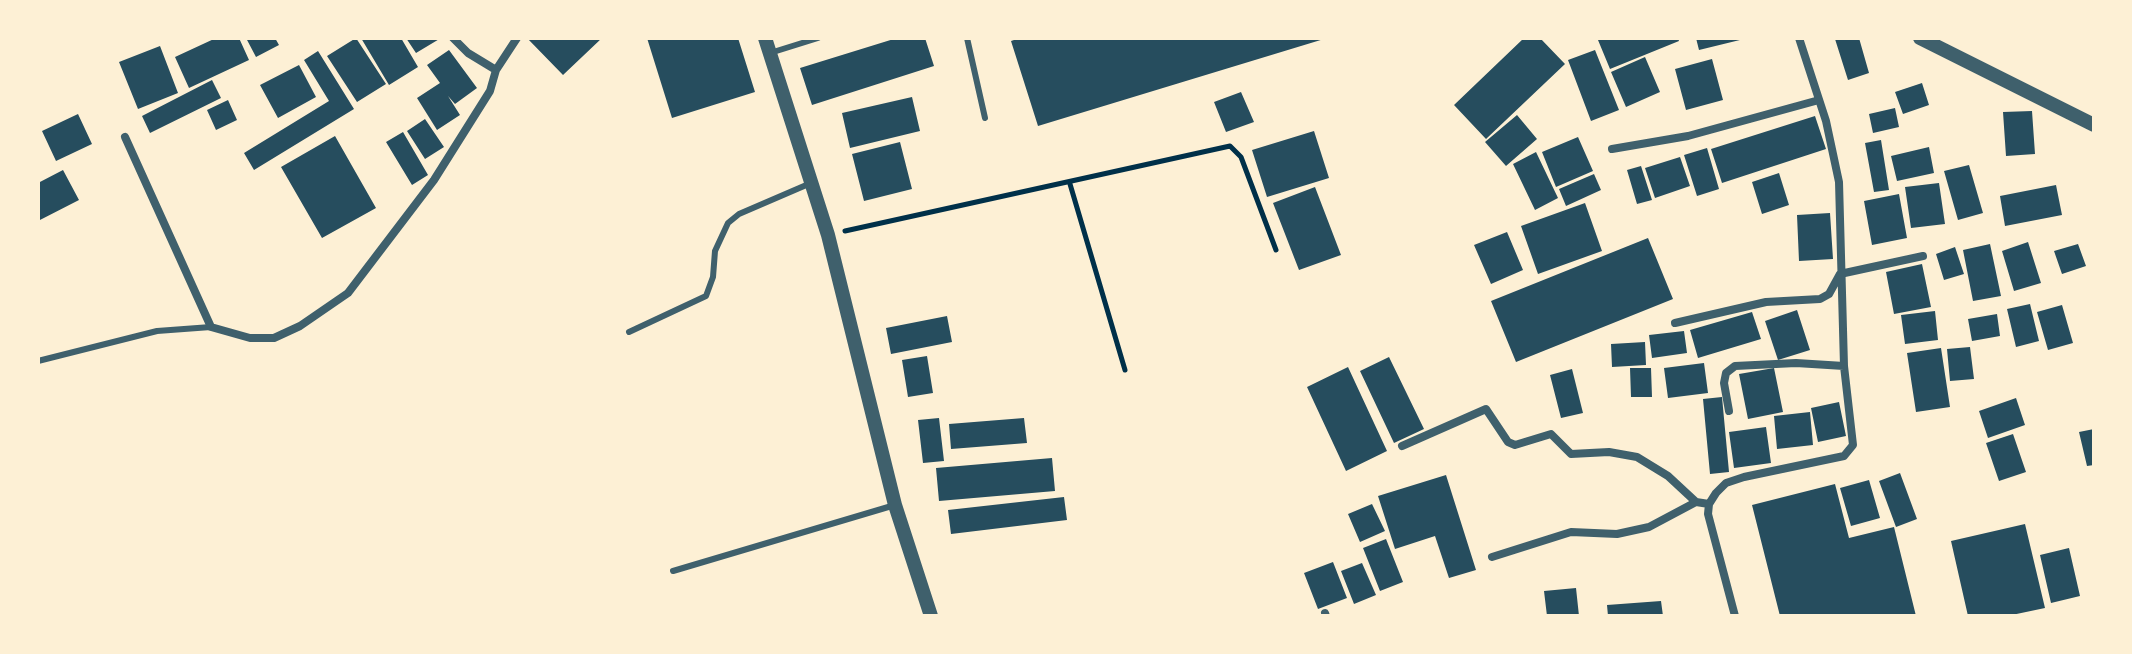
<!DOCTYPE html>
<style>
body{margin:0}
#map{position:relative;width:2132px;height:654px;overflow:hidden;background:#fdf0d5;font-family:"Roboto Condensed",sans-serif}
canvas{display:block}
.frame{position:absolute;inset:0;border:40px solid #fdf0d5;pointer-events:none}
</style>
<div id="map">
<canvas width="2132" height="654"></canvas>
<div class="frame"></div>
</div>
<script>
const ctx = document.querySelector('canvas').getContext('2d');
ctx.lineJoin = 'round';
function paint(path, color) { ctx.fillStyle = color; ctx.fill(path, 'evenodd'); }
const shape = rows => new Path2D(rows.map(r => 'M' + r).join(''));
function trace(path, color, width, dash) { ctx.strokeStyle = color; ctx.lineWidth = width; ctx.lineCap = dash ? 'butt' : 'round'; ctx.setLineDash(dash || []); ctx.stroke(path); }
const building = shape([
 [216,38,239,38,249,60,189,88,175,57],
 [246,38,275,38,279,45,256,57],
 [356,38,386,84,357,102,327,56],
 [361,38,401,38,418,67,389,85],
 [406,38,441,38,416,53],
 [527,38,602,38,563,75],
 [647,38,738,38,755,92,672,118],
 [897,38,925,38,934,66,812,105,800,68],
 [1020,38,1324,38,1324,39,1038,126,1011,41],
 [1524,38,1540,38,1565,64,1486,139,1454,105],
 [1602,38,1678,38,1679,41,1610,69,1598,40],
 [1696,38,1744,38,1744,39,1699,50],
 [1859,38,1869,73,1848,80,1835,39],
 [160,46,178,93,138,109,119,62],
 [449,50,477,88,455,104,448,96,460,115,437,130,417,98,440,83,427,65],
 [1595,50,1619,110,1591,121,1568,60],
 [318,51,354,109,254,170,244,153,329,101,304,60],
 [1645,57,1660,92,1626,107,1611,72],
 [1712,59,1723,100,1686,110,1675,69],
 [299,65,316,97,278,118,260,85],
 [212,80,221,98,150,133,142,116],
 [1922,83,1929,105,1903,114,1895,92],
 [1241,92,1254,122,1226,132,1214,102],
 [912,97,920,131,850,148,842,113],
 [228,100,237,120,216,130,207,110],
 [1895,108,1899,127,1873,133,1869,114],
 [2032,111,2035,154,2006,156,2003,112],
 [78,114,92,144,56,161,42,131],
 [1517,115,1537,139,1506,166,1485,142],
 [1815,116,1826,149,1722,183,1711,149],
 [425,119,444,147,425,159,407,131],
 [1314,131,1329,178,1267,197,1252,150],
 [403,132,428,175,412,185,386,142],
 [335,136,376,208,322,238,281,167],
 [1578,137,1593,171,1556,187,1542,152],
 [1881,140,1889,190,1874,192,1865,143],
 [900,142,912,189,864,201,852,154],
 [1929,147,1934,173,1897,181,1891,156],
 [1707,148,1719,189,1697,196,1684,155],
 [1536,152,1558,198,1535,210,1513,164],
 [1680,157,1690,186,1655,198,1645,168],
 [1969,165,1983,213,1958,220,1944,171],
 [1641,166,1652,200,1637,204,1627,170],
 [63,170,79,200,38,221,38,183],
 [1779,173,1789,205,1762,214,1752,182],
 [1594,174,1601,190,1566,206,1559,189],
 [1939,183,1945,224,1911,228,1905,187],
 [2056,185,2062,215,2005,226,2000,196],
 [1315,187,1341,255,1299,270,1273,203],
 [1899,194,1907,238,1872,245,1864,201],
 [1585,203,1602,251,1538,274,1521,226],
 [1830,213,1833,259,1799,261,1797,215],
 [1507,232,1523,270,1491,284,1474,245],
 [1648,238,1673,299,1516,362,1491,301],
 [2028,242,2041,283,2014,291,2002,251],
 [1990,244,2001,296,1973,301,1963,250],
 [2078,244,2086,266,2062,274,2054,251],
 [1955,247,1964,274,1944,280,1936,254],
 [1922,264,1931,307,1894,314,1886,272],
 [2030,304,2039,341,2016,347,2007,309],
 [2062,305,2073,343,2048,350,2037,312],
 [1797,310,1810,350,1778,360,1765,321],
 [1935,311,1938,340,1905,344,1901,315],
 [1752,312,1761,339,1698,358,1690,330],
 [1997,314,2000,336,1972,341,1968,319],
 [947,316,952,342,891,354,886,328],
 [1684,331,1687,353,1652,358,1649,335],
 [1645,342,1646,365,1612,367,1611,344],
 [1970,347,1974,379,1950,381,1947,349],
 [1941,348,1950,407,1916,412,1907,353],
 [927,356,933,393,908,397,902,360],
 [1389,357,1424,429,1394,443,1360,371],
 [1704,363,1708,393,1668,398,1664,368],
 [1348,367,1387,451,1346,471,1307,387],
 [1630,368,1651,368,1652,397,1631,397],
 [1774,368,1783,412,1748,419,1739,374],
 [1572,369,1583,413,1561,418,1550,375],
 [1722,397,1729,472,1710,474,1703,399],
 [2016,398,2025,425,1988,438,1979,411],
 [1839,402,1846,436,1818,442,1811,408],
 [1810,412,1813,445,1777,449,1774,416],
 [939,418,944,461,923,463,918,420],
 [1024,418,1027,443,951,449,949,424],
 [1766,427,1771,463,1734,468,1729,432],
 [2094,429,2094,465,2087,466,2079,432],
 [2013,434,2026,472,1999,481,1986,443],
 [1052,458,1055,491,939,501,936,468],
 [1900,473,1917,519,1896,527,1879,481],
 [1446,475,1476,570,1449,578,1435,536,1395,549,1378,496],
 [1869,480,1880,518,1851,526,1840,488],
 [1835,484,1849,538,1894,527,1916,616,1780,616,1752,505],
 [1064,497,1067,520,951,534,948,510],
 [1372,504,1385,531,1360,542,1348,514],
 [2025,524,2045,608,2007,616,1968,616,1951,541],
 [1386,539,1403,582,1380,591,1363,548],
 [2069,548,2080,596,2051,603,2040,555],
 [1333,562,1347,598,1318,609,1304,573],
 [1362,563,1376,595,1354,604,1341,571],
 [1576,588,1579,616,1547,616,1544,591],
 [1661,601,1663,616,1608,616,1607,605]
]);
const path = shape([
 [1070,184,1125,370],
 [845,231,1230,146,1241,157,1276,250]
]);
const service = shape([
 [967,38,985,118],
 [770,53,818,38],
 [629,332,706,296,713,277,715,251,728,223,739,214,811,183],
 [38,361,157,331,211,327],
 [673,571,895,505]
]);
const minor = shape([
 [453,38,468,53,496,70],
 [125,137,211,327,250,338,274,338,300,326,348,293,434,180,490,91,496,70,517,38],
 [1612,149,1688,136,1819,100],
 [1675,323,1766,302,1820,299,1829,294,1840,274,1923,256],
 [1729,411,1724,383,1726,373,1735,366,1796,363,1844,366],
 [1402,446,1486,409,1508,442,1515,445,1551,434,1571,454,1609,452,1637,457,1668,476,1696,502,1709,504],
 [1492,557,1571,532,1617,534,1649,527,1696,502],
 [1325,613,1326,616],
 [1735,616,1708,514,1709,504,1716,493,1726,483,1744,477,1844,456,1853,445,1844,366,1839,182,1826,121,1799,38]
]);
const tertiary = shape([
 [765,38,828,235,895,505,931,616],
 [1920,38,2094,125]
]);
paint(building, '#264d5e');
trace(path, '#003049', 5);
trace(service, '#3f606c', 6);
trace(minor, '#3f606c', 8);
trace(tertiary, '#3f606c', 14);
</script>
